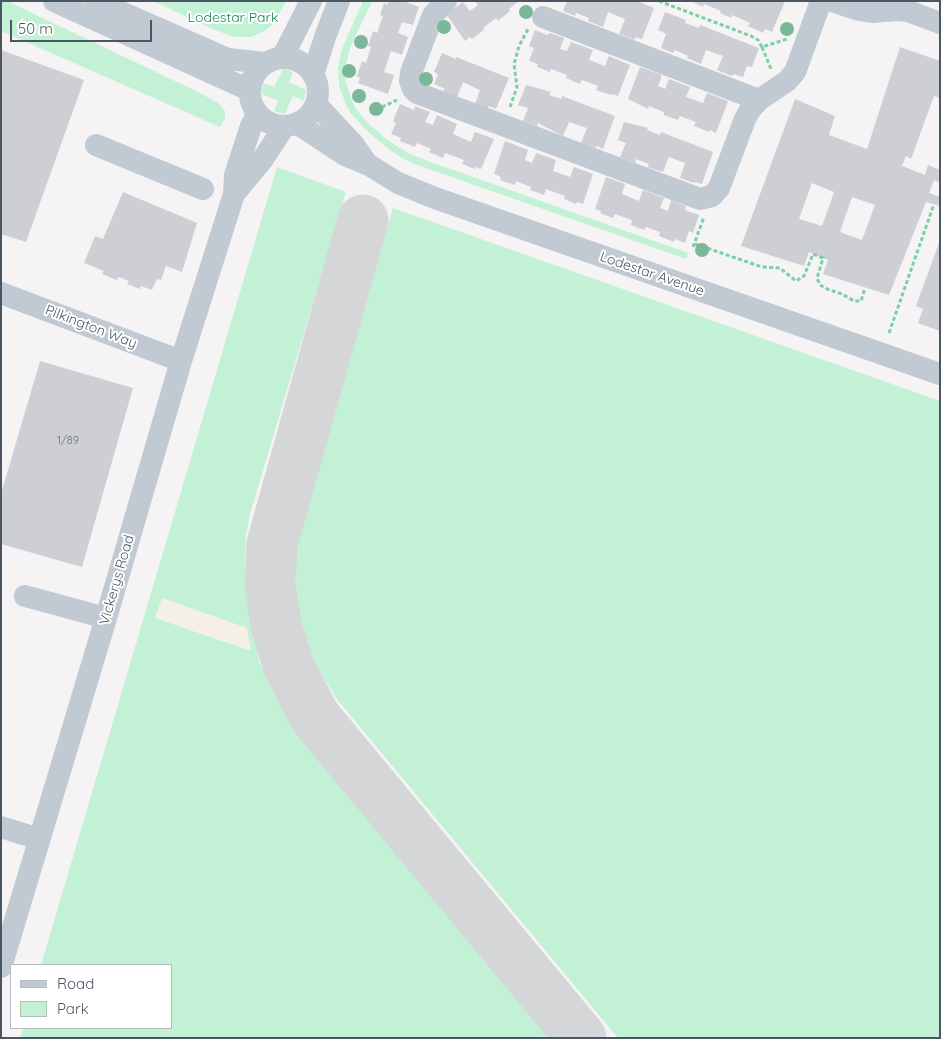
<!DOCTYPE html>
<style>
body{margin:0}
#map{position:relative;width:941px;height:1039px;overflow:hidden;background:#f5f3f3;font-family:Quicksand,sans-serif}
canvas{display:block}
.frame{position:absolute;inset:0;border:2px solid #4a5661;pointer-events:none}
.legend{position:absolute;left:10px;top:964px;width:162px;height:65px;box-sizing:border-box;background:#fff;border:1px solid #b7bbc0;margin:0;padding:6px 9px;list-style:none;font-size:15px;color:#4a5661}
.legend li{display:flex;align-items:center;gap:10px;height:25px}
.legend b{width:25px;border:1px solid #b7bbc0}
.scale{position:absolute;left:10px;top:20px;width:142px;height:22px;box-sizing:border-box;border:2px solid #4a5661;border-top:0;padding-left:6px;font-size:15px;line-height:18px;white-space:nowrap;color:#4a5661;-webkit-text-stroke:4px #fff;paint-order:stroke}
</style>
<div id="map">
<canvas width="941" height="1039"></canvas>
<div class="frame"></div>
<ul class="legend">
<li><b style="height:6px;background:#c1cad2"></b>Road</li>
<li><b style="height:14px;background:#c3f1d5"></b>Park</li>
</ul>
<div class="scale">50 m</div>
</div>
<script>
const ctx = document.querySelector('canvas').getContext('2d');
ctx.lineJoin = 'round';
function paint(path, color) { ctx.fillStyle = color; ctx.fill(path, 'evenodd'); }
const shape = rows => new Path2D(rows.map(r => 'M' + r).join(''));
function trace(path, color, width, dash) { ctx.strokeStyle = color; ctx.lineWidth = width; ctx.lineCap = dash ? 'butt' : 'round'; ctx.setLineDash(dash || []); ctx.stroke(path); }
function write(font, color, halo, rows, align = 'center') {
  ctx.font = font + ' Quicksand,sans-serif'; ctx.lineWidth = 4; ctx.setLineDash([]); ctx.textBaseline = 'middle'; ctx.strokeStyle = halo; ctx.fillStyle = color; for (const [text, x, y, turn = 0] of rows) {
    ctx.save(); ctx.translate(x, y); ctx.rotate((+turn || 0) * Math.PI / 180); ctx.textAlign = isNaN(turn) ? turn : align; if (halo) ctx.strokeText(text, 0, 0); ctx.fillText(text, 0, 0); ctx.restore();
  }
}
const green = shape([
 [1,1,7,1,200,93,218,103,225,111,225,118,220,127,1,31],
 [153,1,286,1,274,23,265,31,251,37,234,37,215,30],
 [363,1,372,1,350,48,345,69,345,80,355,108,369,124,387,140,408,153,428,161,688,253,686,259,420,166,402,158,387,148,365,129,350,112,346,105,339,85,338,68,342,49],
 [283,69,293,72,289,82,306,90,304,101,293,96,285,114,274,111,278,101,262,94,263,83,274,87],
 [277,167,346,192,250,514,246,535,245,563,246,595,259,661,272,690,290,721,552,1038,20,1038,23,1028,171,1028,171,965,41,965],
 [393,208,940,401,940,1038,618,1038,336,698,322,675,310,652,302,626,297,598,295,573,297,549,303,513]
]);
const sand = shape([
 [162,598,247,628,251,651,155,618]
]);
const taxiway = shape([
 [363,220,272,544,270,583,276,625,288,665,315,717,581,1038]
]);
const building = shape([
 [389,1,403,1,419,7,413,25,402,22,398,33,408,37,402,55,391,51,384,72,394,75,388,94,358,83,360,78,357,76,362,61,366,63,371,47,368,46,373,31,377,33,383,16,380,15,384,3,387,5],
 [475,1,519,1,509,9,510,11,498,21,496,18,483,28,484,30,472,39,470,37,465,41,446,14,463,2,470,11,478,5],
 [567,1,637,1,654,8,642,39,635,37,635,40,619,34,625,19,608,12,603,27,588,21,589,18,576,13,575,16,563,11],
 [691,1,758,2,785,1,772,32,765,29,763,33,748,26,750,23,732,15,731,18,720,13,721,11,704,4,703,7],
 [665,12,686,20,685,23,699,28,700,25,759,48,752,67,747,66,743,77,733,74,732,76,717,70,723,56,706,50,701,64,687,58,688,56,675,50,673,53,661,48,666,34,658,30],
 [535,30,547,35,550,33,564,38,560,49,567,51,571,42,593,50,589,60,605,66,609,56,630,65,618,96,612,94,611,95,596,90,598,86,582,80,580,84,566,78,567,75,551,69,550,72,537,67,538,64,529,61,534,48,529,46],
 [900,47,940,61,940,98,934,96,911,159,906,156,902,166,925,175,928,165,940,170,940,183,934,180,929,193,940,197,940,206,926,202,889,295,823,274,828,260,809,252,804,266,741,246,795,99,835,116,829,135,867,149],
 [812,183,834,192,822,226,799,219],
 [852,197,875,205,862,240,840,232],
 [1,50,84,80,26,242,1,234],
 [442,53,456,59,456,57,509,78,496,109,489,106,487,109,475,104,480,90,463,82,457,97,443,91,445,89,434,84,438,74,434,72],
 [640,67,662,75,658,86,665,89,669,79,690,87,686,97,703,103,707,93,728,101,716,133,710,130,709,132,694,126,696,122,680,116,678,120,664,115,664,112,649,106,648,109,628,99],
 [526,85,551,92,549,95,561,99,562,96,615,116,603,149,597,146,596,148,581,143,587,128,569,122,563,136,538,123,537,126,523,121,528,108,518,105],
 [400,104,414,110,415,106,430,112,425,122,433,125,437,115,457,124,453,134,471,142,475,132,494,139,481,169,475,167,475,169,462,164,464,160,445,153,443,158,429,152,431,149,417,143,415,147,400,141,401,138,391,134,396,123,393,121],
 [624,122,648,128,647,130,660,135,661,132,713,152,702,184,694,182,694,183,680,178,685,163,669,157,663,172,647,167,649,164,636,159,635,163,620,157,626,143,618,140],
 [505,141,528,150,525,160,532,163,536,153,556,160,553,171,570,177,574,167,593,174,583,204,577,202,576,204,564,199,565,196,546,189,544,195,530,190,531,187,516,181,515,185,500,180,501,177,494,174],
 [606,177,625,184,622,194,639,201,643,190,664,198,660,208,668,211,671,200,686,206,685,210,699,215,693,233,689,231,685,243,675,239,674,242,659,236,660,232,646,227,644,230,631,225,632,220,615,214,613,218,600,213,601,211,595,209],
 [123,192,197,223,182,272,166,266,161,280,157,279,152,290,141,286,140,289,127,284,129,281,119,277,117,280,102,274,104,271,84,263,95,236,103,239],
 [940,240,940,331,918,323,923,309,916,306],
 [40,361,133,388,82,567,1,544,1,494]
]);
const path = shape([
 [659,1,751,36,758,40,762,47,787,39],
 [762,47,771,69],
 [382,107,382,112,376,114,372,111,372,106,378,104,382,107,397,100],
 [510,107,517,87,514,64,519,46,528,29],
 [695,244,762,267,780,268,796,281,804,276,813,254,823,258,817,278,820,285,827,289,842,294,854,301,861,301,865,288],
 [693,247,704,217],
 [889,333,934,204]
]);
const minor = shape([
 [54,1,249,90],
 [96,1,228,59,265,63],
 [446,1,433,15,411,73,410,81,413,89,417,93,700,199,712,196,719,188,745,119,750,110,759,100,787,81,795,72,821,1],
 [832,1,859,10,872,12,897,10,908,11,940,23],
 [543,17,759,100],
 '250 92a34 34 0 1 1 68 0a34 34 0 1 1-68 0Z',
 [282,58,311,1],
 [313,75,325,37,339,1],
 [316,104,354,145,366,162],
 [298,124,345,155,369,165,398,183,435,198,940,374],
 [96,145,203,189],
 [234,194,263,159,284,127],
 [1,293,181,361],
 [25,596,106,618],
 [1,827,39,839],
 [1,967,106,618,181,361,234,194,235,175,251,126,257,115]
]);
const trees = [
 [526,12],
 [444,27],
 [787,29],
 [361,42],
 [349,71],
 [426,79],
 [359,96],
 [376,109],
 [702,250]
];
const numberNames = [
 ["1/89",68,441]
];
const parkNames = [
 ["Lodestar Park",233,18]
];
const streetNames = [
 ["Lodestar Avenue",652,274,19],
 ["Pilkington Way",91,327,21],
 ["Vickerys Road",117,580,-74]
];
paint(green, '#c3f1d5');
paint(sand, '#f5f0e5');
trace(taxiway, '#d5d6d8', 51);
paint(building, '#cdcfd5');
trace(path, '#7ad0a6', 3, [4, 2.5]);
trace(minor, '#c1cad2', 22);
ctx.fillStyle = '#7bb799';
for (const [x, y] of trees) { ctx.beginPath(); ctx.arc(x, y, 7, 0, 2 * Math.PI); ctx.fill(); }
write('11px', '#6b747e', null, numberNames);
write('14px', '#17864f', '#fff', parkNames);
write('14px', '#4a5661', '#fff', streetNames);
</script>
